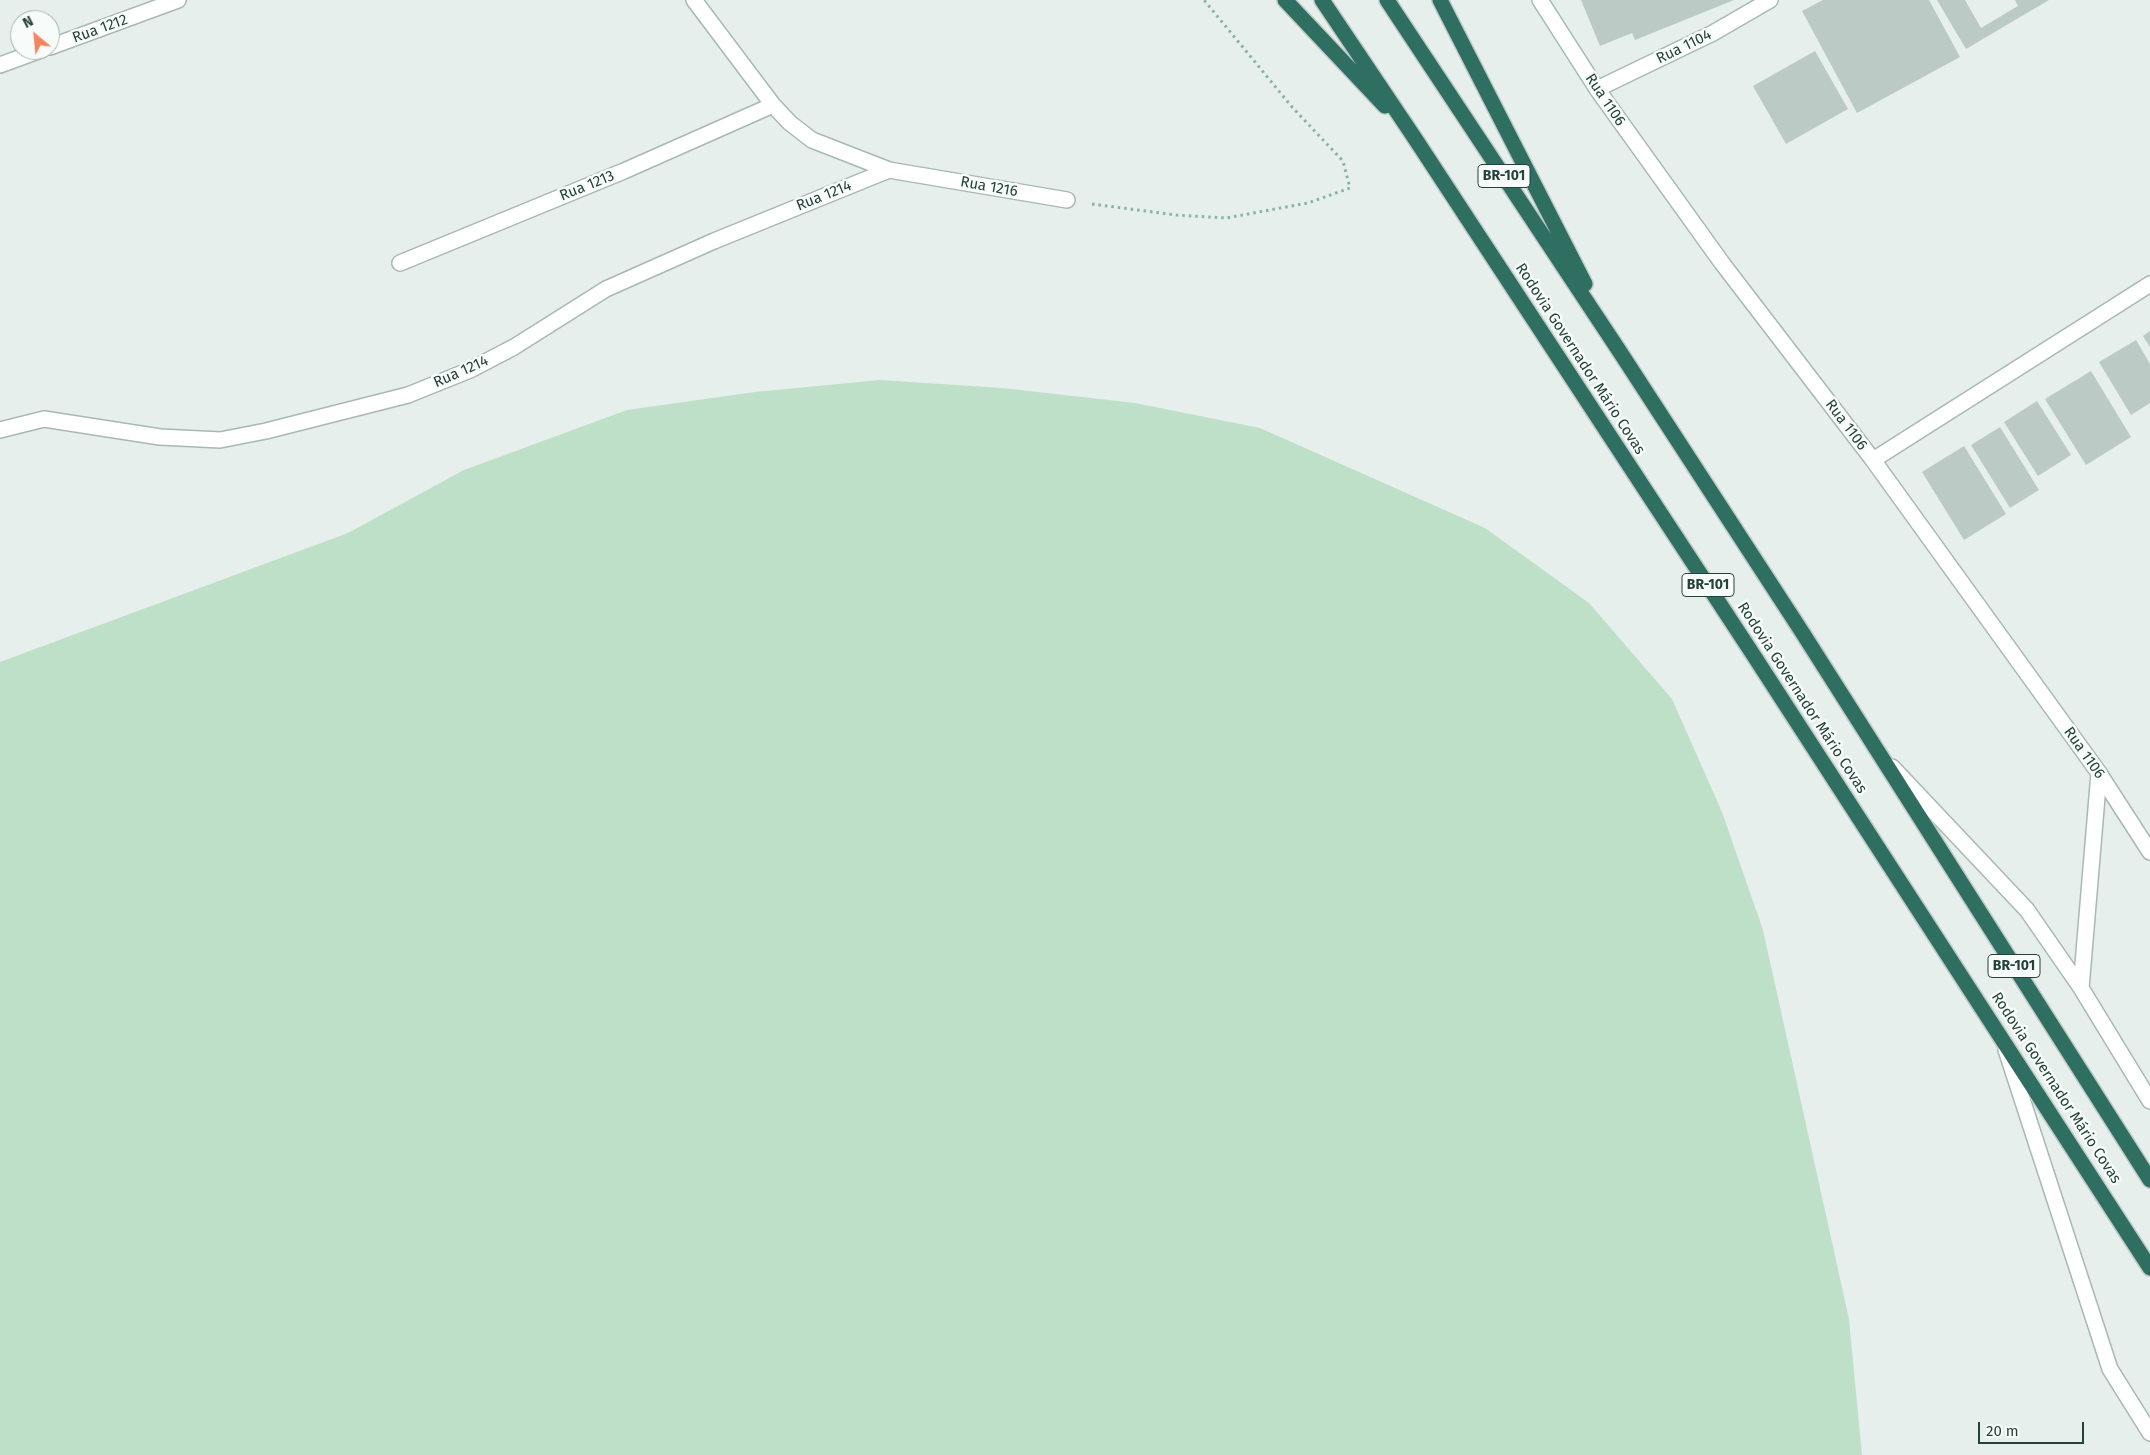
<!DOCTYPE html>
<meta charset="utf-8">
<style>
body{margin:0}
#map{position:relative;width:2150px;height:1455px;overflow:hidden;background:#e6efeb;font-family:"Fira Sans",sans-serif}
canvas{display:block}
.north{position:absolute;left:10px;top:10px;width:50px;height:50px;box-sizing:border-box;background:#f7fbf9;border:1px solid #a3b1ad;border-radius:50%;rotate:332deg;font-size:14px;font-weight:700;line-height:20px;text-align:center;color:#24423a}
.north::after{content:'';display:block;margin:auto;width:18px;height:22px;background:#f4845f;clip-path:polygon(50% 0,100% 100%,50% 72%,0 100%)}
.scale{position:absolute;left:1978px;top:1422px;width:106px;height:22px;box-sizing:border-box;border:2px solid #24423a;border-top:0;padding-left:6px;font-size:15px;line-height:18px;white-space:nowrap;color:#24423a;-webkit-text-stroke:4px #f7fbf9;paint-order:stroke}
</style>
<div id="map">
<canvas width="2150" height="1455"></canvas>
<div class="north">N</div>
<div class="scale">20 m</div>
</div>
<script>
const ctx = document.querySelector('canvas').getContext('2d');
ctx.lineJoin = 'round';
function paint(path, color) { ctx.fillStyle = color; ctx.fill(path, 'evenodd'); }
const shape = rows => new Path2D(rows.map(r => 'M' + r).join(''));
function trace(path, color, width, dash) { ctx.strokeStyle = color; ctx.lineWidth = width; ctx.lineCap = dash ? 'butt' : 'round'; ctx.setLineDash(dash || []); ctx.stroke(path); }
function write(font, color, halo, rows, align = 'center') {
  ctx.font = font + ' "Fira Sans",sans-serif'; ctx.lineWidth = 5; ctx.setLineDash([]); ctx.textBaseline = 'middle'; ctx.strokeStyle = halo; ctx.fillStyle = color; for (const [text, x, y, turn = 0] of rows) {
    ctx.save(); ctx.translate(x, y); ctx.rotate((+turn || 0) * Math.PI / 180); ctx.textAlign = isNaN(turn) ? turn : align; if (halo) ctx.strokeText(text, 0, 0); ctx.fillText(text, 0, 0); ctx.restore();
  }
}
const green = shape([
 [880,380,1002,388,1135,403,1260,428,1485,528,1589,603,1672,699,1722,812,1763,930,1849,1319,1862,1455,0,1455,0,662,348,533,464,470,627,410,755,392]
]);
const building = shape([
 [1581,0,1734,0,1635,40,1632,33,1600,46],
 [1823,0,1929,0,1960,57,1857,113,1802,11],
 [1937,0,1965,0,1981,28,2018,6,2015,0,2049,0,1966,49],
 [1815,51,1848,109,1786,144,1753,86],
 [2150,331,2150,347,2143,336],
 [2136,340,2150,364,2150,403,2131,415,2099,362],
 [2091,371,2131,437,2086,465,2045,399],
 [2037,401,2071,455,2038,476,2004,422],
 [2000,427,2039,490,2010,508,1971,445],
 [1964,446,2006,514,1964,540,1922,472]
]);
const path = shape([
 [1092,204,1176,215,1226,218,1308,203,1350,188,1343,161,1292,107,1204,0]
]);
const lane = shape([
 [1873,460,2150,284],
 [1892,767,2027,910,2081,988,2150,1101],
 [2081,988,2099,773],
 [2006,1050,2110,1369,2150,1433]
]);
const street = shape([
 [694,0,773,105,790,123,812,140,889,170,1067,200],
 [50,47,178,0],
 [0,65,41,50],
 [1597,89,1722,263,1873,460,2099,773,2150,852],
 [400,263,624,171,773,105],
 [0,430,44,419,160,437,220,440,266,431,408,395,470,370,514,347,606,289,714,241,889,170]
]);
const secondary = shape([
 [1540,0,1597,89,1713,33,1770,0]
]);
const highway = shape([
 [1285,0,1385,106],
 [1322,0,1414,137,1756,659,2150,1268],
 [1387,0,1620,352,1802,632,2150,1180],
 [1440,0,1585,284]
]);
const shields = [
 [1504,176,52],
 [1708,585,52],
 [2014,966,52]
];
const shieldNames = [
 ["BR-101",1504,176],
 ["BR-101",1708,585],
 ["BR-101",2014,966]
];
const streetNames = [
 ["Rua 1212",100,29,-20],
 ["Rua 1104",1684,47,-26],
 ["Rua 1106",1605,100,56],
 ["Rua 1213",587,186,-22],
 ["Rua 1216",989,187,10],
 ["Rua 1214",824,196,-22],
 ["Rodovia Governador Mário Covas",1580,359,57],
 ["Rua 1214",461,372,-24],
 ["Rua 1106",1846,425,53],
 ["Rodovia Governador Mário Covas",1802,698,57],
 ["Rua 1106",2084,753,55],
 ["Rodovia Governador Mário Covas",2056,1088,57]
];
paint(green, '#bfe0c8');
paint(building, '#bbcac4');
trace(lane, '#a8b8b2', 18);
trace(street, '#a8b8b2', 18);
trace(secondary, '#a4bbb3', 18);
trace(highway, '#c2cac8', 18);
trace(path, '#86b3a5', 3, [2.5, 4]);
trace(lane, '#fff', 15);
trace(street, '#fff', 15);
trace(secondary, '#fff', 15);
trace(highway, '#2f6f62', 15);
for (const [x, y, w] of shields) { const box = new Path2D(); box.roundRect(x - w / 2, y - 11.5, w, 23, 4); ctx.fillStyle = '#f7fbf9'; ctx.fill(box); trace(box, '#24423a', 1); }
write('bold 14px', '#24423a', null, shieldNames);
write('15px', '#24423a', '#f7fbf9', streetNames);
</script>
